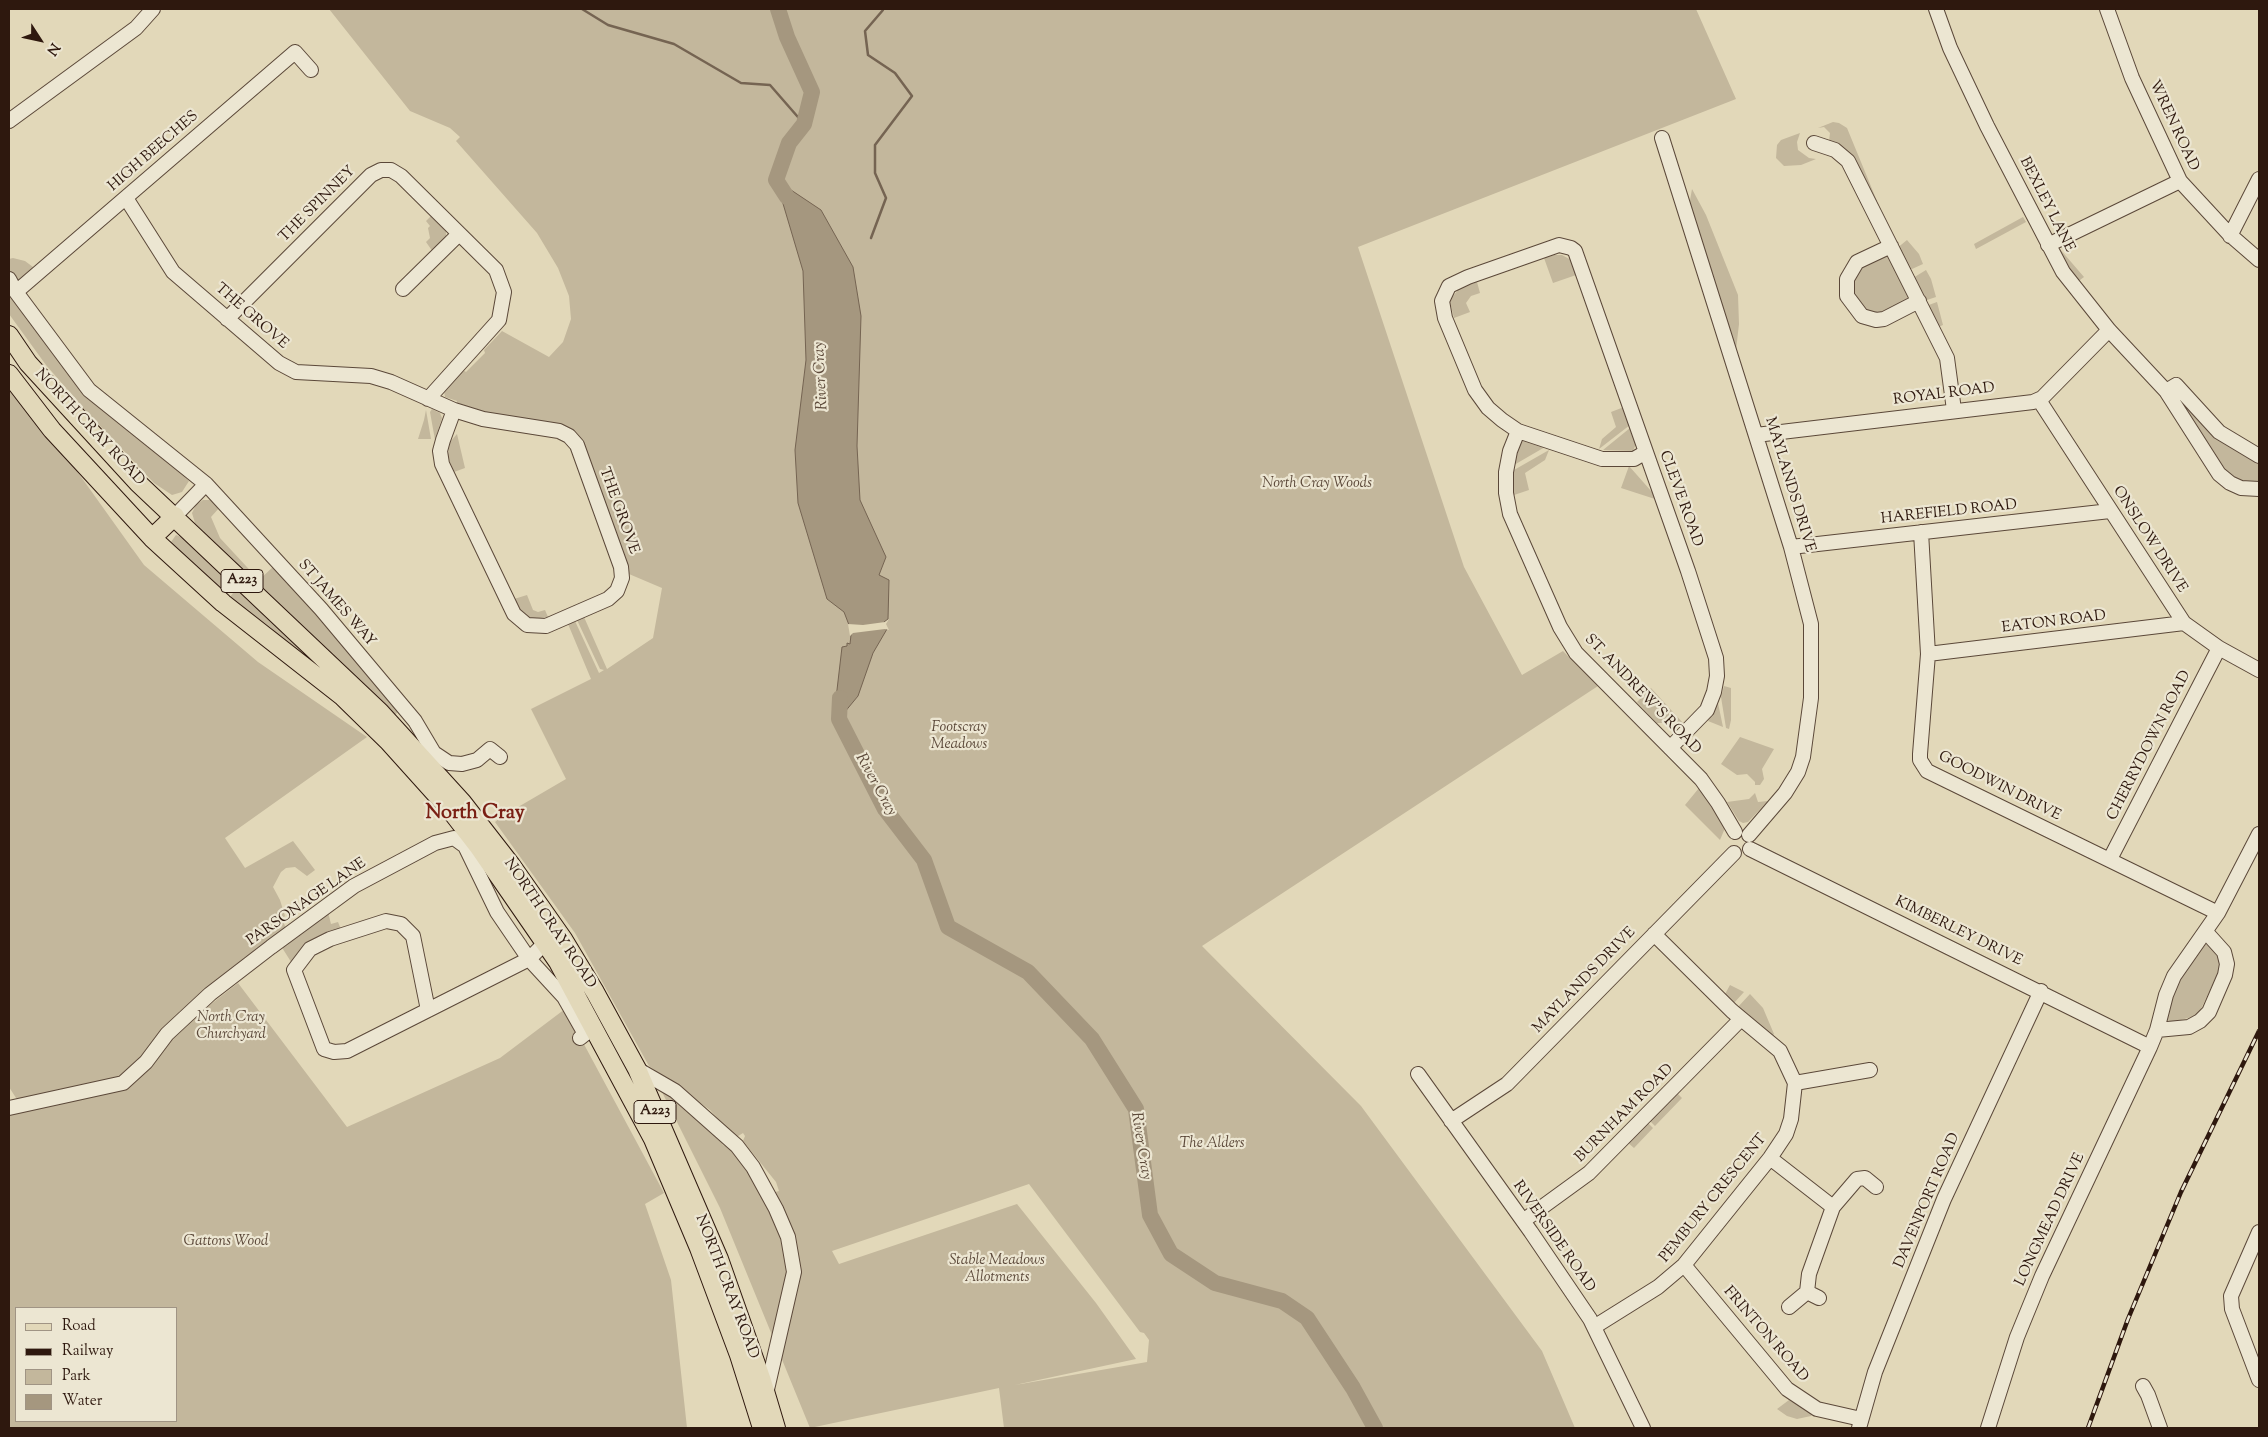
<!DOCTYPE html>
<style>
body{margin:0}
#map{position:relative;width:2268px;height:1437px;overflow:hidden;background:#e2d8b9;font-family:"Sorts Mill Goudy",serif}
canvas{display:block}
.frame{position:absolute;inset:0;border:10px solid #2e180e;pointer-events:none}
.legend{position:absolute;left:15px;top:1307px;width:162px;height:115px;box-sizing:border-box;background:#ece6d2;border:1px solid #a09484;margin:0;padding:6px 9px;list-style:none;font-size:15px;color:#2e180e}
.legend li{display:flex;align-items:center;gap:10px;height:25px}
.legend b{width:25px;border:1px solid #a09484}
.north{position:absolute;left:15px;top:15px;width:50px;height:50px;-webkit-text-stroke:4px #ece6d2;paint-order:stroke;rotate:125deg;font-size:14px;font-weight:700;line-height:20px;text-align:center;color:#2e180e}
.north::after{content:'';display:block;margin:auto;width:18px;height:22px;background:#2e180e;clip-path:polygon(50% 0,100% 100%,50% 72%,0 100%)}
</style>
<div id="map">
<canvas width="2268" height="1437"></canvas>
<div class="frame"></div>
<ul class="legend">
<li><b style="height:6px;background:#e2d8b9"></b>Road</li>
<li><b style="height:6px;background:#2e180e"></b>Railway</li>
<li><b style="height:14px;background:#c3b79c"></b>Park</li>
<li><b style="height:14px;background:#a5977f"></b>Water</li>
</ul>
<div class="north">N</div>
</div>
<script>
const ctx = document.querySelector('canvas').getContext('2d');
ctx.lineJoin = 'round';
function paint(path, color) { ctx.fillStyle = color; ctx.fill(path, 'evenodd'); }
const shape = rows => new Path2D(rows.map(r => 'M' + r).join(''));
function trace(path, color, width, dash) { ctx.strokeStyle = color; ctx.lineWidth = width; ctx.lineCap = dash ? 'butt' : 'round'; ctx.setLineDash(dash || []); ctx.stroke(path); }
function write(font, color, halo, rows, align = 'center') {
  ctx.font = font + ' "Sorts Mill Goudy",serif'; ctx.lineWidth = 4.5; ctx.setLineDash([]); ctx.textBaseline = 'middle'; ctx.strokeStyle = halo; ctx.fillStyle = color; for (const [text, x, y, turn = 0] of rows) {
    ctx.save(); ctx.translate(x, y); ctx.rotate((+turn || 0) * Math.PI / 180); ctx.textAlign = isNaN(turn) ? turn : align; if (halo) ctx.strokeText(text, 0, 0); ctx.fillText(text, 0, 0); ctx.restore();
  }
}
const green = shape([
 [329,9,1696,9,1736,99,1358,247,1464,567,1522,675,1563,651,1598,686,1202,946,1361,1106,1542,1351,1575,1428,1004,1428,999,1388,810,1428,720,1208,660,1088,692,1111,717,1134,723,1145,731,1148,765,1195,779,1191,776,1182,743,1141,745,1136,743,1133,735,1138,710,1110,649,1066,575,933,495,822,501,817,566,779,531,709,591,679,568,624,575,621,599,673,604,670,600,669,577,620,584,617,607,669,653,638,662,588,629,574,581,442,571,430,551,422,494,418,457,406,457,401,445,397,444,391,463,370,466,372,485,353,484,350,502,331,549,357,563,342,571,319,569,296,558,268,537,233,456,141,460,137,450,128,410,111],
 [1029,1184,1140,1332,1144,1333,1149,1340,1147,1362,1015,1385,1136,1359,1096,1303,1017,1204,839,1264,832,1251],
 [1833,122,1839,123,1847,128,1877,201,1873,201,1829,141,1830,133,1824,127,1818,128],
 [1800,133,1797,142,1798,150,1809,158,1816,159,1801,165,1784,166,1776,158,1777,145,1781,140],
 [1692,189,1706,215,1738,295,1739,324,1736,350,1689,206],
 [431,216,446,231,446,238,433,252,426,242,430,238,428,228,430,226,426,221],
 [2023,217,2026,222,1976,249,1974,244],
 [1907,240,1919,254,1923,264,1912,269,1909,269,1896,249],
 [2059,248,2084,277,2076,283,2058,252],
 [1889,253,1914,297,1880,317,1866,313,1851,294,1853,277,1858,268],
 [1554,255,1562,255,1573,261,1579,274,1553,283,1544,258],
 [13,258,25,261,33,267,34,271,22,282,15,283,9,272,9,259],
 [1926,270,1931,279,1936,297,1924,301,1913,278],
 [1477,282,1480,293,1471,296,1466,303,1470,312,1454,318,1450,302,1452,297,1460,288],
 [9,289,84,393,154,448,189,481,182,492,172,495,154,483,86,411,46,365,9,314],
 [1937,302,1943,325,1936,328,1926,306],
 [9,376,144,565,258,662,367,737,225,838,245,868,293,841,315,870,307,876,295,867,286,868,281,872,273,887,280,900,285,916,282,919,288,933,179,1012,183,1026,238,983,347,1127,500,1058,565,1009,664,1193,645,1204,671,1280,687,1428,9,1428,9,1106,18,1101,9,1087],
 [16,1308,176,1308,176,1421,16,1421],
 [2173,390,2259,460,2259,484,2241,482,2223,472],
 [1624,407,1630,425,1599,449,1602,439,1616,427,1611,412],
 [432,409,440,413,442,418,435,440,430,412],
 [426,410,431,439,418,439,424,420],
 [1630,428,1636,444,1633,451,1603,450],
 [457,434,465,468,454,472,448,457,449,448,450,442],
 [1525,440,1545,447,1514,465,1520,442],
 [1549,450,1545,460,1525,473,1529,490,1514,495,1514,470],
 [1629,466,1652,492,1655,499,1621,488],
 [203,500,212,500,220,507,211,517,220,538,259,580,274,566,397,706,397,713,392,717,195,523,192,513,196,505],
 [176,535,194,542,234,581,225,593,171,548,171,542],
 [239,585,394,734,299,655,270,627,230,597],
 [527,595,533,610,538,612,545,610,548,617,534,619,526,617,519,610,514,599],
 [1724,686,1731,688,1731,720,1729,729,1726,728,1721,697],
 [1651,688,1683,723,1657,723,1637,702],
 [1718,703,1723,727,1708,721],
 [1740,737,1774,749,1762,769,1764,779,1760,785,1755,785,1755,782,1747,774,1737,775,1721,764],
 [1699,788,1725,828,1720,840,1685,805],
 [1755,793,1758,802,1768,801,1748,822,1743,823,1739,821,1727,802,1749,799],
 [328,912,331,924,338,922,342,932,293,965,281,946],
 [2206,944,2210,945,2217,953,2220,961,2219,971,2198,1015,2171,1023,2166,1018,2172,995,2181,976,2202,947],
 [1730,985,1744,992,1733,1004,1724,996],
 [1750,994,1763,1008,1774,1034,1772,1037,1737,1008],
 [1676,1092,1682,1098,1655,1126,1649,1120],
 [1647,1122,1653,1128,1634,1148,1627,1142],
 [1789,1400,1813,1414,1811,1416,1797,1419,1787,1416,1777,1409]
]);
const water = shape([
 [776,180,821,210,853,267,861,316,857,446,860,500,886,557,879,575,889,580,888,619,884,622,884,628,887,629,873,653,858,696,839,719,835,707,842,647,847,646,847,643,850,644,852,626,849,625,844,612,827,599,798,503,795,450,806,360,803,271,776,180]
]);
const pier = shape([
 [889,619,886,624,889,630,885,629,853,633,850,636,848,624,863,625,885,622]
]);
const stream = shape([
 [582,9,608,25,674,44,741,83,770,85,804,124],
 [871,238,886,198,875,173,875,145,912,96,895,73,868,55,865,31,883,10]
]);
const river = shape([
 [778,9,787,37,812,92,804,124,789,143,776,180,787,197],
 [840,698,839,719,885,809,924,860,948,927,1028,972,1092,1039,1136,1109,1150,1215,1171,1254,1215,1283,1282,1301,1307,1318,1353,1388,1375,1428]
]);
const minor = shape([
 [1936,9,1950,48,1987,126,2063,272,2109,330,2166,391,2219,474,2230,483,2241,488,2259,489],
 [2107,9,2132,78,2180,181,2229,234,2259,260],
 [9,121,136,28,153,9],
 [1662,138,1791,547,1811,624,1811,698,1803,757,1798,772,1785,793,1749,835],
 [1814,143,1835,150,1848,161,1947,358,1954,410],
 [126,198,173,272,279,363,296,372,371,376,391,382,454,410,443,440,440,451,442,464,514,614,527,625,546,626,608,599,617,591,622,578,621,567,577,445,569,436,559,431,483,419,454,410],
 [2230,236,2259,179],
 [2048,245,2180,181],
 [1891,246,1857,262,1847,279,1847,296,1862,316,1876,320,1884,319,1919,301],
 [9,279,16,292,89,390,206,484,321,609,415,721,434,753,449,763,462,764,477,760,490,749,500,757],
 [403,289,459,234],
 [16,292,295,52,311,70],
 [227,319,371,175,381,170,391,170,401,176,496,270,504,292,499,320,428,399],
 [2166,391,2176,385,2219,432,2259,456],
 [2039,400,2184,623,2219,648,2259,670],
 [1518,431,1510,451,1506,472,1506,493,1510,514,1560,627,1576,653,1701,779,1718,803,1735,832],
 [1756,435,2033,402,2042,398,2109,330],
 [1646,452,1634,459,1602,459,1518,431,1502,420,1488,408,1475,390,1445,318,1442,301,1449,286,1468,277,1559,245,1571,248,1575,251,1688,571,1716,658,1717,676,1714,692,1707,710,1670,748],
 [175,516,206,484],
 [1921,532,1928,654,1920,754,1920,760,1927,771,2218,913],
 [1791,547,2110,511],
 [1928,654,2184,623],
 [1750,849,2150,1047],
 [2110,859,2219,648],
 [428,1010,413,936,401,924,386,921,330,939,310,949,294,970,324,1049,334,1052,347,1051,529,959,546,942],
 [2157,1030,2189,1027,2200,1021,2209,1012,2225,975,2227,964,2224,952,2206,932],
 [637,1069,675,1091,737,1146,753,1167,776,1209,788,1237,794,1272,766,1394],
 [1418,1074,1531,1232,1590,1319,1643,1428],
 [1795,1083,1870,1070],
 [9,1108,123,1083,146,1062,167,1034,210,994,271,947,354,886,435,843,454,838,465,846,497,912,529,959,564,997,585,1034,580,1038],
 [1451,1121,1507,1084,1734,853],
 [1770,1158,1833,1207,1809,1274,1807,1292,1789,1307],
 [1833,1207,1857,1179,1865,1178,1876,1187],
 [1523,1221,1589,1173,1741,1019],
 [2259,1232,2231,1296,2232,1309,2259,1380],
 [1684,1265,1787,1389,1817,1409,1861,1419],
 [1807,1292,1819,1298],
 [1594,1327,1658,1287,1684,1265,1770,1158,1786,1134,1791,1119,1795,1083,1780,1051,1732,1011,1654,934],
 [2143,1386,2148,1395,2160,1428],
 [1859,1428,1875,1372,1944,1199,2041,991],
 [1988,1428,2017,1337,2042,1276,2150,1047,2157,1030,2166,995,2174,976,2218,913,2259,834]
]);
const major = shape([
 [9,335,28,363,138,483,380,712,462,802,511,865,563,939,595,992,637,1069,719,1259,762,1381,776,1428],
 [9,374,52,430,152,538,223,603,343,697,388,741,451,811,478,846,558,962,653,1139,699,1248,739,1355,762,1428],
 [152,538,175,516]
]);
const rail = shape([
 [2088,1428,2128,1319,2181,1192,2259,1031]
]);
const shields = [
 [242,581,42],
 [655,1112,42]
];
const shieldNames = [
 ["A223",242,581],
 ["A223",655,1112]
];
const streetNames = [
 ["WREN ROAD",2173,126,65],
 ["HIGH BEECHES",154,152,-41],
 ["THE SPINNEY",318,205,-45],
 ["BEXLEY LANE",2046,205,63],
 ["THE GROVE",251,317,41],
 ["ROYAL ROAD",1944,395,-7],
 ["NORTH CRAY ROAD",89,428,47],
 ["MAYLANDS DRIVE",1789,485,73],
 ["CLEVE ROAD",1680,499,70],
 ["THE GROVE",618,511,70],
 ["HAREFIELD ROAD",1949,513,-6],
 ["ONSLOW DRIVE",2149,540,57],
 ["ST JAMES WAY",336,604,49],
 ["EATON ROAD",2054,623,-7],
 ["ST. ANDREW'S ROAD",1642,695,46],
 ["CHERRYDOWN ROAD",2150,746,-63],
 ["GOODWIN DRIVE",1999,787,27],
 ["PARSONAGE LANE",307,903,-35],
 ["NORTH CRAY ROAD",549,924,56],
 ["KIMBERLEY DRIVE",1958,932,26],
 ["MAYLANDS DRIVE",1585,981,-46],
 ["BURNHAM ROAD",1625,1114,-45],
 ["PEMBURY CRESCENT",1714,1199,-51],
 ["DAVENPORT ROAD",1928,1201,-67],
 ["LONGMEAD DRIVE",2051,1220,-65],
 ["RIVERSIDE ROAD",1553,1237,55],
 ["NORTH CRAY ROAD",726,1287,69],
 ["FRINTON ROAD",1765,1335,49]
];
const parkNames = [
 ["North Cray Woods",1317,484],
 ["Footscray",959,728],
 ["Meadows",959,745],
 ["North Cray",231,1018],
 ["Churchyard",231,1035],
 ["The Alders",1212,1144],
 ["Gattons Wood",226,1242],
 ["Stable Meadows",997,1261],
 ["Allotments",997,1278]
];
const waterNames = [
 ["River Cray",822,376,-93],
 ["River Cray",875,785,61],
 ["River Cray",1140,1146,81]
];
const districtNames = [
 ["North Cray",475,815]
];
paint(green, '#c3b79c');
paint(water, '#a5977f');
trace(water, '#756452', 1);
paint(pier, '#e2d8b9');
trace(stream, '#756452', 2.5);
trace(river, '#a5977f', 16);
trace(minor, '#5b4839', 16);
trace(major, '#2e180e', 20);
trace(minor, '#ece6d2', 14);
trace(major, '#e2d8b9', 18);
trace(rail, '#2e180e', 4.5);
trace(rail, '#ece6d2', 2.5, [8]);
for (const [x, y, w] of shields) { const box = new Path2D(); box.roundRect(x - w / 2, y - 11.5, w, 23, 4); ctx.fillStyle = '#ece6d2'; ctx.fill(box); trace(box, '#2e180e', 1); }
write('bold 14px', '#2e180e', null, shieldNames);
write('15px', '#2e180e', '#ece6d2', streetNames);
write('italic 15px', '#5b4839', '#ece6d2', parkNames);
write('italic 16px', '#5e4b3b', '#ece6d2', waterNames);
write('bold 20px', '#7a1f14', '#ece6d2', districtNames);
</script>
